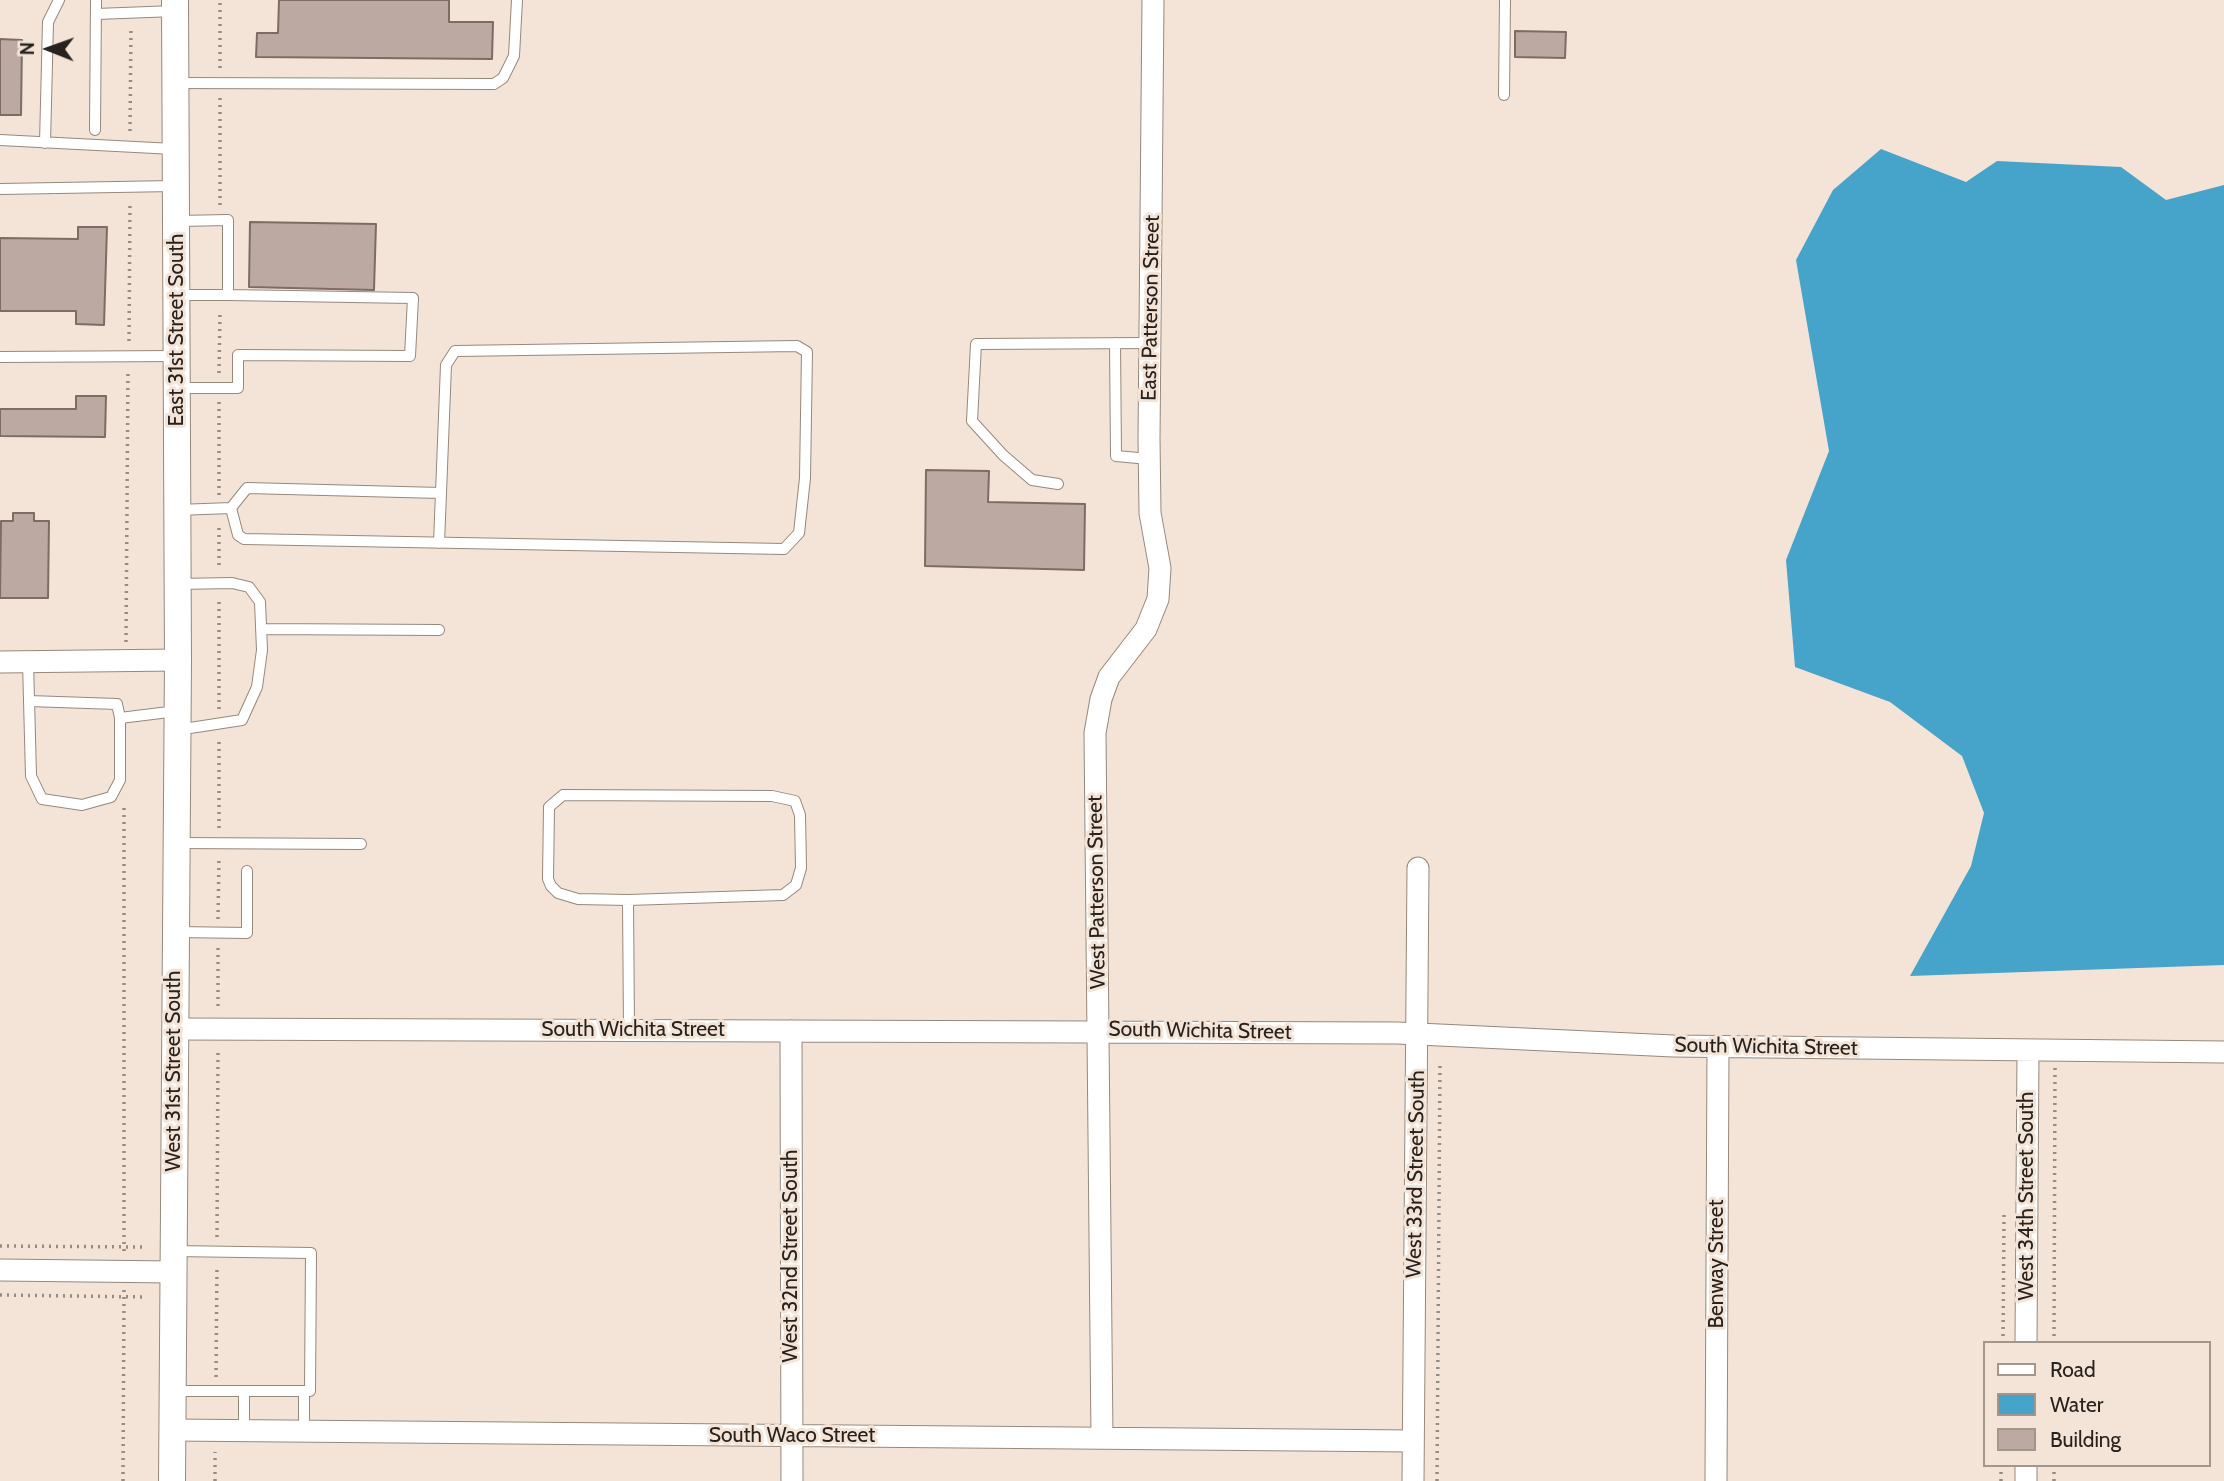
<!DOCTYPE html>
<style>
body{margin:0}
#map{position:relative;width:2224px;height:1481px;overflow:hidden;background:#f4e4d7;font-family:Cabin,sans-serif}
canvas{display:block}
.legend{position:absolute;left:1983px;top:1341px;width:228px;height:126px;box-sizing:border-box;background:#f4e4d7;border:2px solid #a2968d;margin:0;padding:9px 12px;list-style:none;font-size:21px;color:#27221d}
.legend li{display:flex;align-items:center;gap:14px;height:35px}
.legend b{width:35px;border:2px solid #a2968d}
.north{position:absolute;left:14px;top:14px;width:70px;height:70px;-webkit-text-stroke:5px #f4e4d7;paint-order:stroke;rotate:271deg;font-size:19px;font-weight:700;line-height:28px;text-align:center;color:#27221d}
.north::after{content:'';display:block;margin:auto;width:24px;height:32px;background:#27221d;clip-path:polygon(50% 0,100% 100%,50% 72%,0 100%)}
</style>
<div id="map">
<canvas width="2224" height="1481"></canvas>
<ul class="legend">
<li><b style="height:9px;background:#fff"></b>Road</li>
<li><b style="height:19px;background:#46a3c9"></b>Water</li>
<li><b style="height:19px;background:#bca9a2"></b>Building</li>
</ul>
<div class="north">N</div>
</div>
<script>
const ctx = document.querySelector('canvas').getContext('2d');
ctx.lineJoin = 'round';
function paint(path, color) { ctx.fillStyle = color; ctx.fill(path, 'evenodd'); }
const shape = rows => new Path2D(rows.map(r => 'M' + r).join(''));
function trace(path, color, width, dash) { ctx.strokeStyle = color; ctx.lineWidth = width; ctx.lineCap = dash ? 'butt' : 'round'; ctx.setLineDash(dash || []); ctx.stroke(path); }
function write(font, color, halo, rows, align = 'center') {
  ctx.font = font + ' Cabin,sans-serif'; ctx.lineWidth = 6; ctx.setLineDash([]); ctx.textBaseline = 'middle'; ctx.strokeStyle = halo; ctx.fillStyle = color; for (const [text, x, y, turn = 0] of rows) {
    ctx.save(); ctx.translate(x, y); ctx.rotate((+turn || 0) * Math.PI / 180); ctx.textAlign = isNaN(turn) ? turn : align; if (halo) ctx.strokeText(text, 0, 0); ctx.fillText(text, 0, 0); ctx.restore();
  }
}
const water = shape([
 [1881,149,1966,182,1997,161,2121,167,2166,200,2224,185,2224,965,1910,976,1971,866,1984,813,1962,756,1890,702,1795,667,1786,560,1829,451,1796,260,1833,190]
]);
const building = shape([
 [279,0,449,0,449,22,493,22,492,59,256,57,257,33,278,33,279,0],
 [1515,31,1566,32,1565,58,1515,57,1515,31],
 [0,39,22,40,21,115,0,115,0,39],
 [250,222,376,224,374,290,249,287,250,222],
 [78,227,107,227,104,325,76,324,76,311,0,311,0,238,78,239,78,227],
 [76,396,106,396,105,437,0,436,0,409,76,409,76,396],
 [926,470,989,471,988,502,1085,504,1084,570,925,566,926,470],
 [13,513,34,513,34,521,49,521,48,598,0,598,1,521,13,521,13,513]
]);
const path = shape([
 [220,68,220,0],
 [130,131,131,27],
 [220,205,220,97],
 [129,341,130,202],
 [219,373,220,311],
 [219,495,219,402],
 [219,528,219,569],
 [126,642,128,370],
 [219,709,219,598],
 [219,828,219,738],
 [218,919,219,857],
 [218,948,218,1010],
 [217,1237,218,1049],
 [0,1246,143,1247],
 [124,1251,124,804],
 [0,1295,146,1297],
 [2003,1343,2004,1214],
 [2054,1343,2055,1068],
 [216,1377,217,1266],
 [123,1481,124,1290],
 [215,1481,215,1452],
 [1437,1481,1440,1063],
 [2001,1481,2001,1465],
 [2054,1481,2054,1465]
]);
const service = shape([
 [96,14,175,11],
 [176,83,494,84,503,78,514,56,517,0],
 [1504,95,1505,0],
 [95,130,96,0],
 [0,140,174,149],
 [45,143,48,22,59,0],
 [0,189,174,186],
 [177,295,228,295,228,220,178,221],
 [1115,343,1116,456,1149,459],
 [0,357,177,356],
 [178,388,238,388,238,355,410,356,413,298,228,295],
 [1058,484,1032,480,1003,455,972,421,976,344,1151,343],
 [177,510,231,508,238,535,244,539,784,549,799,533,805,478,807,352,797,346,455,351,446,365,441,493,247,488,231,508],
 [439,543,441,493],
 [261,629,439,630],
 [28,662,31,776,42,799,82,805,111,797,120,780,120,718,177,711],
 [29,701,117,704,120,718],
 [177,730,242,720,257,687,262,650,260,602,249,587,232,583,178,584],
 [176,843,361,844],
 [628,900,783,895,796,885,801,868,800,815,795,801,772,796,563,795,549,807,548,879,551,886,558,893,578,899,628,900,629,1030],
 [176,932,247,933,247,871],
 [172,1391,310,1391,311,1253,173,1251],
 [304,1391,304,1432],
 [244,1431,244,1391]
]);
const minor = shape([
 [0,662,178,660],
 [175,1029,1397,1033,1673,1046,2224,1052],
 [791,1031,792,1481],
 [0,1270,173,1272],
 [2026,1343,2028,1050],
 [172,1430,1413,1441],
 [1102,1438,1095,733,1101,699,1109,677,1146,629,1158,599,1160,568,1150,513,1149,439,1153,0],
 [1413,1481,1418,868],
 [1716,1481,1718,1047],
 [2026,1481,2026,1465]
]);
const tertiary = shape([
 [172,1481,178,660,175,0]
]);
const streetNames = [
 ["East Patterson Street",1151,308,-89],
 ["East 31st Street South",177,330,-90],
 ["West Patterson Street",1097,892,-91],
 ["South Wichita Street",633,1030],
 ["South Wichita Street",1200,1031,1],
 ["South Wichita Street",1766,1047,1],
 ["West 31st Street South",174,1071,-90],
 ["West 33rd Street South",1416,1174,-89],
 ["West 34th Street South",2027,1196,-90],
 ["West 32nd Street South",791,1256,-90],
 ["Benway Street",1717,1264,-90],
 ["South Waco Street",792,1436]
];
paint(water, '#46a3c9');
paint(building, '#bca9a2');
trace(building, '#7d6b64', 2);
trace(service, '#97887c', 12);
trace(minor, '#97887c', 23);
trace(tertiary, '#97887c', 28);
trace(path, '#968b81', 3.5, [2, 5]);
trace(service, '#fff', 10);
trace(minor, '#fff', 21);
trace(tertiary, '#fff', 26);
write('21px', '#27221d', '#f4e4d7', streetNames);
</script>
